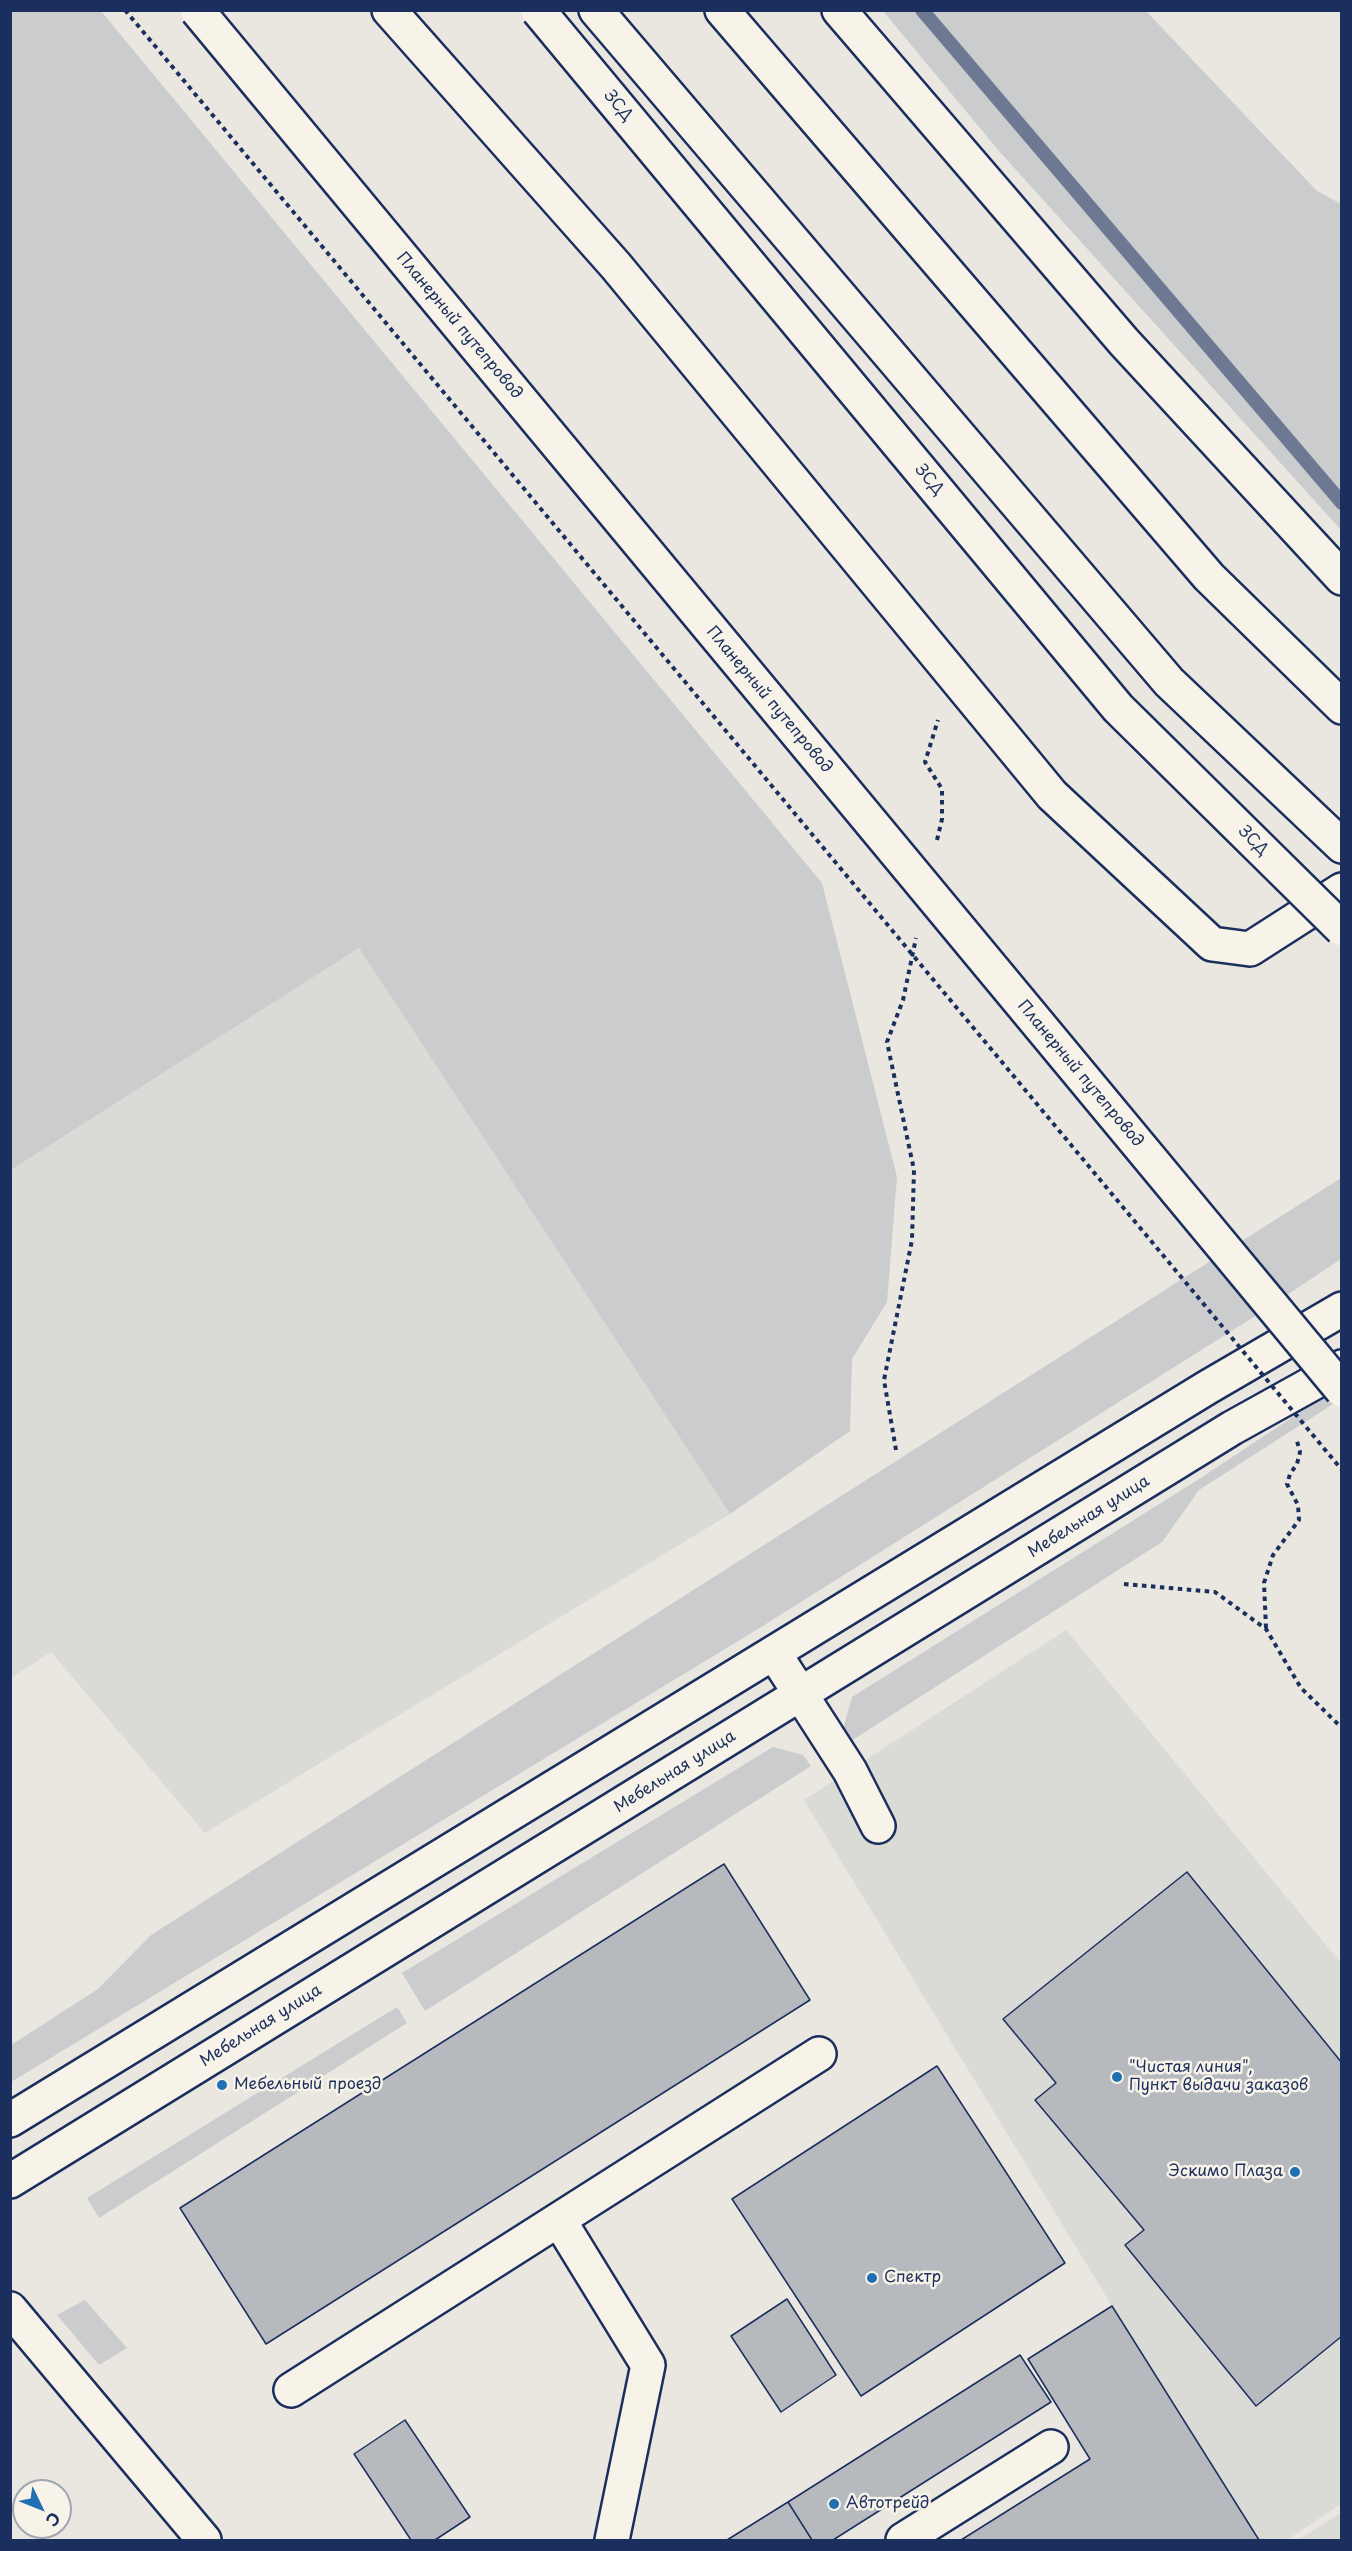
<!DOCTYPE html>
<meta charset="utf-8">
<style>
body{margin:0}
#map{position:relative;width:1352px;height:2551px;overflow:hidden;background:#eae7e0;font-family:"Playpen Sans",sans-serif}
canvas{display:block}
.frame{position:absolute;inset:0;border:12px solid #1b2f5e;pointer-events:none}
.north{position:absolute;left:12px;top:2479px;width:60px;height:60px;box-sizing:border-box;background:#f7f3e8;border:2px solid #9fa5b1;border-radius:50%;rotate:133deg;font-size:16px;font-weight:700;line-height:24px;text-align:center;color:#1b2f5e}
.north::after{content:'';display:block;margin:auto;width:21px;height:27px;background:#1f6fb2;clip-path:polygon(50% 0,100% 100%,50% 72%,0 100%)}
</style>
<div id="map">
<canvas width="1352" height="2551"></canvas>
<div class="frame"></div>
<div class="north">С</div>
</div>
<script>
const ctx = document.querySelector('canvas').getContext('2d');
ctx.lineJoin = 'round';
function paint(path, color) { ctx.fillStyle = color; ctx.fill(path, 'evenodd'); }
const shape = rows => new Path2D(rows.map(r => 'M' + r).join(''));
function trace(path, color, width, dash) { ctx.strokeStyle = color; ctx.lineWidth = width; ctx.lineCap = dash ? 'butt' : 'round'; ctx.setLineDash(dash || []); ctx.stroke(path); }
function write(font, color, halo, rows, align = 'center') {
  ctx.font = font + ' "Playpen Sans",sans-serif'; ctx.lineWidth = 5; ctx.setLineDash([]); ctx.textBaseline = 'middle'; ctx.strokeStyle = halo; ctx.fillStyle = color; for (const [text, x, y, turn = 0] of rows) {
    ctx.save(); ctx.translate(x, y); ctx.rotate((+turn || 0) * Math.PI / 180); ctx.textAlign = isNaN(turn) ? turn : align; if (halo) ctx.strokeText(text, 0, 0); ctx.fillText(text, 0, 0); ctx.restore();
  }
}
const built = shape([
 [359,948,730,1514,205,1833,51,1652,11,1678,11,1170],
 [1066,1630,1341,1963,1341,2504,1287,2540,1259,2540,1112,2306,804,1800],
 [1341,2513,1341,2540,1298,2540]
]);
const green = shape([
 [11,10,101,11,822,883,897,1177,887,1302,852,1359,850,1431,730,1514,359,948,11,1170],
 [883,11,1146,11,1317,191,1341,204,1341,530,999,151],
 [1341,1178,1341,1259,1257,1315,758,1629,11,2082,11,2045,98,1989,151,1935],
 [1341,1385,1341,1399,1199,1490,1162,1542,851,1741,843,1729,852,1697,1196,1481],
 [773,1747,803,1755,811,1766,425,2011,402,1973],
 [397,2007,407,2023,99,2218,87,2198],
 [85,2300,127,2348,99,2365,57,2315]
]);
const stream = shape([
 [922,10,1342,503]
]);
const building = shape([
 [724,1864,810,2000,266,2344,180,2208,724,1864],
 [1187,1872,1342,2063,1342,2336,1256,2406,1125,2245,1144,2230,1035,2100,1056,2083,1003,2019,1187,1872],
 [937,2066,1065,2263,861,2396,732,2199,937,2066],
 [787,2299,836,2375,781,2412,731,2336,787,2299],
 [1112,2306,1259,2540,961,2540,1090,2459,1028,2359,1112,2306],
 [1020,2355,1051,2402,833,2540,812,2540,788,2502,1020,2355],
 [405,2420,470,2517,435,2540,411,2540,354,2454,405,2420],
 [788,2502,812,2540,727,2540,788,2502]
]);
const path = shape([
 [937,840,942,819,942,789,925,762,938,720],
 [896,1450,884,1380,912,1240,914,1170,887,1042,903,1000,916,938],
 [1124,1584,1215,1592,1266,1629,1301,1688,1342,1728],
 [1266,1628,1264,1583,1273,1555,1299,1520,1298,1505,1287,1484,1290,1474,1297,1464,1300,1452,1297,1441]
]);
const minor = shape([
 [389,10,616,266,1052,795,1212,944,1250,949,1342,890],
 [596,10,1169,682,1342,846],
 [839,10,1124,342,1342,578],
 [774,1653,850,1771,878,1826],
 [10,2120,1208,1387,1342,1309],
 [10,2181,1232,1428,1342,1367],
 [559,2220,648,2365,612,2540],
 [10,2309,204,2540],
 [291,2390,819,2054],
 [903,2540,1051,2447]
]);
const highway = shape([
 [722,10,1209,577,1342,707]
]);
const pathBridge = shape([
 [125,10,1342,1470]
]);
const majorBridge = shape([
 [197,10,1342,1390]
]);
const highwayBridge = shape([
 [538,10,1118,708,1342,929]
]);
const markers = [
 [1117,2077,6,"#1f6fb2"],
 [222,2085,6,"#1f6fb2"],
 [1295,2172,6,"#1f6fb2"],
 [872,2278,6,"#1f6fb2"],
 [834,2504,6,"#1f6fb2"]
];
const streetNames = [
 ["ЗСД",618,106,50],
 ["Планерный путепровод",459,326,50],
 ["ЗСД",929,480,50],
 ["Планерный путепровод",769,700,50],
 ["ЗСД",1253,841,45],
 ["Планерный путепровод",1080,1074,50],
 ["Мебельная улица",1089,1517,-32],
 ["Мебельная улица",675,1772,-32],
 ["Мебельная улица",261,2026,-32]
];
const poiNames = [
 ["\"Чистая линия\",",1129,2068],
 ["Пункт выдачи заказов",1129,2086],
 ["Мебельный проезд",234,2085],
 ["Эскимо Плаза",1283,2172,"right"],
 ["Спектр",884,2278],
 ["Автотрейд",846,2504]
];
paint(built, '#dadad6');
paint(green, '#cbcccd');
trace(stream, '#6d7892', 14);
paint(building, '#b6babf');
trace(building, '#1b2f5e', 1.5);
trace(minor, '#1b2f5e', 38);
trace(highway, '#1b2f5e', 38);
trace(path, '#1b2f5e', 4, [4.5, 4.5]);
trace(minor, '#f7f3e8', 33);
trace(highway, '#f7f3e8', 33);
trace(majorBridge, '#1b2f5e', 38, []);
trace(highwayBridge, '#1b2f5e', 38, []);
trace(pathBridge, '#1b2f5e', 4, [4.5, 4.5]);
trace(majorBridge, '#f7f3e8', 33);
trace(highwayBridge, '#f7f3e8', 33);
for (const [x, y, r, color] of markers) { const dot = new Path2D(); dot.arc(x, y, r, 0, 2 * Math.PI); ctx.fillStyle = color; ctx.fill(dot); trace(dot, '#f7f3e8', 2); }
write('16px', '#1b2f5e', '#f7f3e8', streetNames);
write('16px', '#1b2f5e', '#f7f3e8', poiNames, 'left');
</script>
